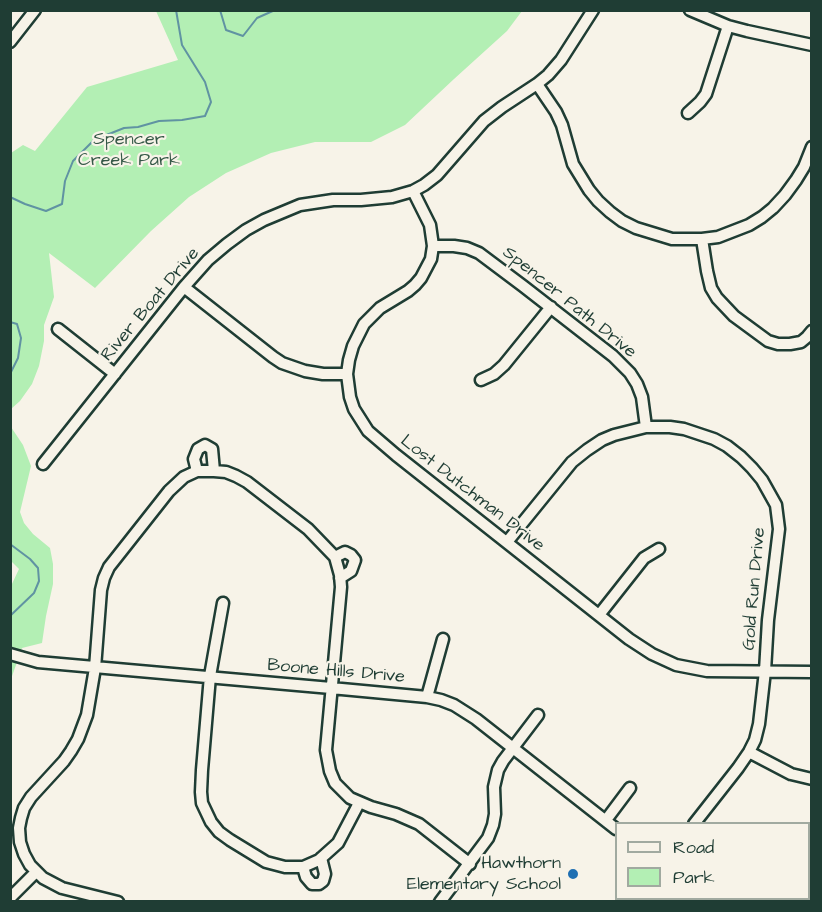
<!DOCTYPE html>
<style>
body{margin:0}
#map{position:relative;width:822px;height:912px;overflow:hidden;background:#f7f3e8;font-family:"Architects Daughter",sans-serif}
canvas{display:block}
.frame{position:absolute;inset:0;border:12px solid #1f3d34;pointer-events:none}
.legend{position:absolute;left:615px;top:822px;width:195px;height:78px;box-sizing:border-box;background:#f7f3e8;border:2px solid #a1aaa0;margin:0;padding:8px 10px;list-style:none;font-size:18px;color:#1f3d34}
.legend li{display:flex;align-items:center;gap:12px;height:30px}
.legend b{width:30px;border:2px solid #a1aaa0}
</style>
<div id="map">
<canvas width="822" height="912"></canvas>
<div class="frame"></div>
<ul class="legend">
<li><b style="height:8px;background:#f7f3e8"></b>Road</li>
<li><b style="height:16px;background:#b3efb4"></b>Park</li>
</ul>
</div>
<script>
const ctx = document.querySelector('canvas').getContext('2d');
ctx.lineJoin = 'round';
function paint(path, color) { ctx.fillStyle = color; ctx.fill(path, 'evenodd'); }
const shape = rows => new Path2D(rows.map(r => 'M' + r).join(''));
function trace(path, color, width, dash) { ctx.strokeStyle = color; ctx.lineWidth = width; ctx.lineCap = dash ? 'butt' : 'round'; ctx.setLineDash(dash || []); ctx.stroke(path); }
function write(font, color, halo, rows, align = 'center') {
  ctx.font = font + ' "Architects Daughter",sans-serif'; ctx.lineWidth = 4.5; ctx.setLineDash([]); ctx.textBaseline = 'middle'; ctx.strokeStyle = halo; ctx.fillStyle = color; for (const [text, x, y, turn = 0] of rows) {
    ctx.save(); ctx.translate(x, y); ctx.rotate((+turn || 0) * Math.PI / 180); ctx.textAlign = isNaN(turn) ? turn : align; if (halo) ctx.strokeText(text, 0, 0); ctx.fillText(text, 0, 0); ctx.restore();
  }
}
const green = shape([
 [156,11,522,11,507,31,454,79,405,125,371,142,315,142,271,153,226,173,189,197,151,231,95,288,49,253,54,297,44,325,44,341,39,366,32,384,20,401,11,409,11,153,23,145,35,151,87,87,178,60],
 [11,427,23,445,31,466,20,512,24,523,33,534,50,548,53,564,53,584,46,616,42,643,22,648,11,679,11,586,19,569,11,561]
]);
const stream = shape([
 [220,10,226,30,243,36,257,18,275,10],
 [10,197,25,204,46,211,62,204,65,181,73,161,94,140,124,128,138,127,159,121,182,120,205,116,211,102,205,82,182,45,176,10],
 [10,322,17,324,21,338,18,358,10,374],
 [10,544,30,559,38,568,39,581,34,593,10,616]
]);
const minor = shape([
 [690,10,728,26,747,31,812,45],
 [10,42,35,10],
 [537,84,556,112,562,125,573,164,589,190,598,201,610,212,622,221,636,228,672,239,702,239,718,237,749,225,762,217,773,208,785,195,796,180,804,167,812,147],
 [688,113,700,102,706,94,728,26],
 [413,191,430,225,433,246,431,259,421,278,415,285,408,291,380,308,364,324,353,346,349,360,347,374,350,397,354,409,368,431,396,455,629,639,652,654,676,665,707,671,812,672],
 [702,239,707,271,711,288,717,298,734,316,768,341,778,344,790,344,801,342,807,337,812,331],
 [433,246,454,246,467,248,479,253,523,286,613,356,630,373,637,384,642,397,646,427],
 [184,287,273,357,282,363,305,371,323,374,347,374],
 [58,329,115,374],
 [481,380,494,374,504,365,551,307],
 [43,464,184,287,208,260,227,244,246,230,264,220,300,205,333,200,361,200,392,197,413,191,424,185,437,175,484,121,502,107,537,84,548,75,561,60,593,10],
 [197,471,194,459,198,449,205,445,212,449,214,471],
 [507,542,572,462,587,450,602,440,614,435,646,427,670,427,684,429,714,439,727,446,741,457,752,468,762,480,776,505,779,529,768,620,765,671,759,724,755,740,749,752,738,768,694,824],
 [335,557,345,552,351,555,355,560,351,571,340,578],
 [223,603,210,676,202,770,201,792,202,803,211,822,219,832,230,840,266,862,285,867,303,867,319,860,338,843,359,803],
 [599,615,644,558,659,549],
 [10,654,38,662,331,688,427,697,441,700,454,705,476,719,616,829],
 [427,697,443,639],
 [749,752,791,774,812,779],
 [606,820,630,788],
 [303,867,306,877,312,884,319,884,323,881,325,874,321,858],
 [10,898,36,872],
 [706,898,710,902],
 [118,902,62,888,43,878,30,865,24,854,20,842,19,828,21,818,24,808,31,797,64,761,71,751,78,739,87,715,95,668,101,590,104,578,109,567,169,491,184,477,197,471,214,471,226,472,236,476,247,482,308,529,335,557,340,575,341,587,326,750,330,771,335,783,350,798,371,807,396,814,419,824,470,864],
 [440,902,488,838,493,825,495,814,494,787,498,770,503,761,538,715]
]);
const markers = [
 [573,874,6,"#1f6fb2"]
];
const parkNames = [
 ["Spencer",129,140],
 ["Creek Park",129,161]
];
const streetNames = [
 ["Spencer Path Drive",569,303,39],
 ["River Boat Drive",151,305,-50],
 ["Lost Dutchman Drive",472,494,38],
 ["Gold Run Drive",755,589,-85],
 ["Boone Hills Drive",336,672,5]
];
const poiNames = [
 ["Hawthorn",561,864],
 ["Elementary School",561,885]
];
paint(green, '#b3efb4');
trace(stream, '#6093a2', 2);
trace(minor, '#1f3d34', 15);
trace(minor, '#f7f3e8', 10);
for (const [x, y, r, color] of markers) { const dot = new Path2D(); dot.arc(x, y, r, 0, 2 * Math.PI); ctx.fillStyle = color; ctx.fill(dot); trace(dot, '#f7f3e8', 2); }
write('18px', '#355847', '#f7f3e8', parkNames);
write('18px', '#1f3d34', '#f7f3e8', streetNames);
write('18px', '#1f3d34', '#f7f3e8', poiNames, 'right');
</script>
